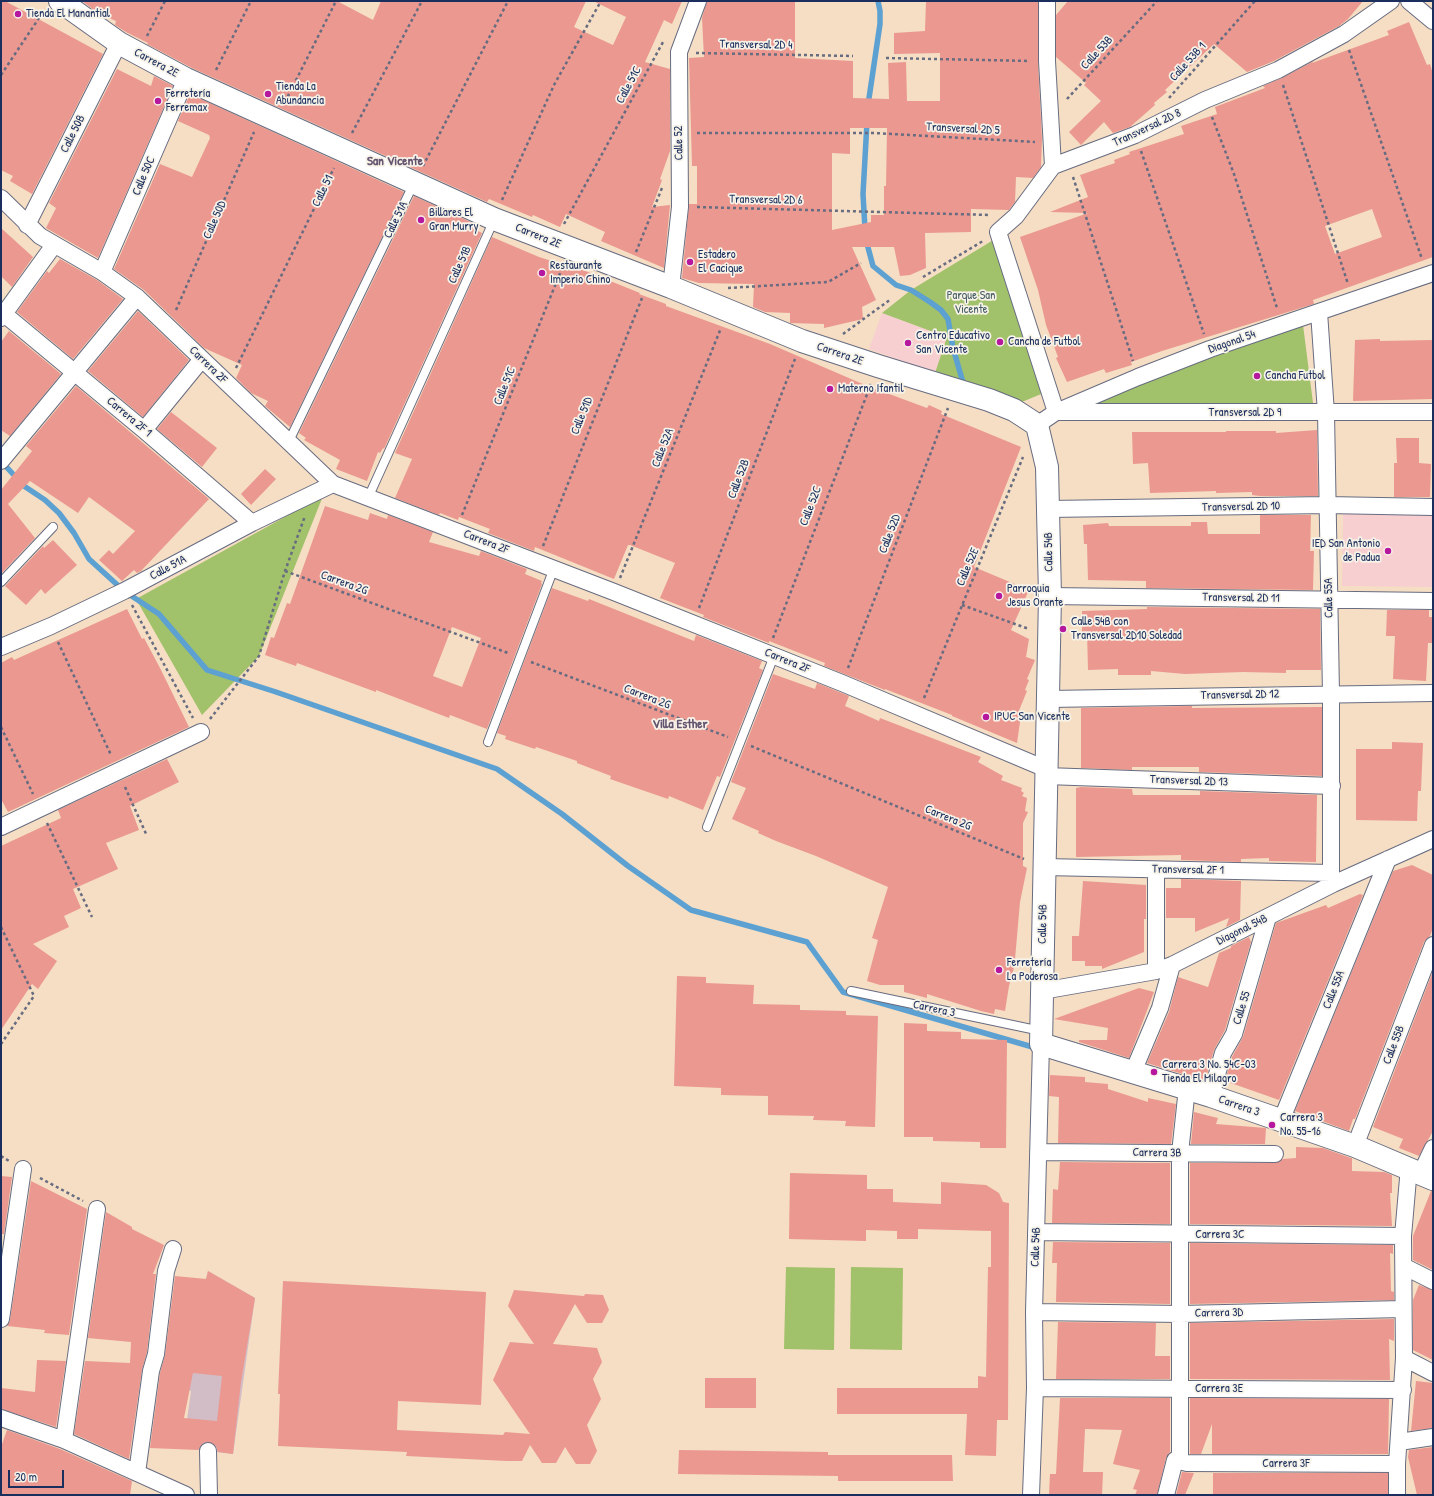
<!DOCTYPE html>
<meta charset="utf-8">
<style>
body{margin:0}
#map{position:relative;width:1434px;height:1496px;overflow:hidden;background:#f5dec3;font-family:"Patrick Hand",sans-serif}
canvas{display:block}
.frame{position:absolute;inset:0;border:2px solid #1b2f5e;pointer-events:none}
.scale{position:absolute;left:8px;top:1470px;width:56px;height:18px;box-sizing:border-box;border:2px solid #1b2f5e;border-top:0;padding-left:5px;font-size:12px;line-height:14px;white-space:nowrap;color:#1b2f5e;-webkit-text-stroke:3px #f7f3e8;paint-order:stroke}
</style>
<div id="map">
<canvas width="1434" height="1496"></canvas>
<div class="frame"></div>
<div class="scale">20 m</div>
</div>
<script>
const ctx = document.querySelector('canvas').getContext('2d');
ctx.lineJoin = 'round';
function paint(path, color) { ctx.fillStyle = color; ctx.fill(path, 'evenodd'); }
const shape = rows => new Path2D(rows.map(r => 'M' + r).join(''));
function trace(path, color, width, dash) { ctx.strokeStyle = color; ctx.lineWidth = width; ctx.lineCap = dash ? 'butt' : 'round'; ctx.setLineDash(dash || []); ctx.stroke(path); }
function write(font, color, halo, rows, align = 'center') {
  ctx.font = font + ' "Patrick Hand",sans-serif'; ctx.lineWidth = 3.5; ctx.setLineDash([]); ctx.textBaseline = 'middle'; ctx.strokeStyle = halo; ctx.fillStyle = color; for (const [text, x, y, turn = 0] of rows) {
    ctx.save(); ctx.translate(x, y); ctx.rotate((+turn || 0) * Math.PI / 180); ctx.textAlign = isNaN(turn) ? turn : align; if (halo) ctx.strokeText(text, 0, 0); ctx.fillText(text, 0, 0); ctx.restore();
  }
}
const built = shape([
 [882,313,947,337,935,373,869,349],
 [1343,514,1433,515,1433,587,1342,586]
]);
const industrial = shape([
 [208,1271,255,1298,233,1454,183,1448,191,1391,185,1389,197,1318]
]);
const green = shape([
 [995,239,1046,392,1017,404,935,373,947,337,882,313,911,290],
 [1303,325,1313,403,1093,405,1141,383],
 [323,496,259,656,202,715,136,599],
 [786,1267,835,1268,834,1350,784,1349],
 [851,1267,903,1268,902,1350,850,1349]
]);
const stream = shape([
 [868,105,880,24,880,11,878,1],
 [865,229,863,194,867,122],
 [866,240,873,266,896,285,911,290,930,302,941,310,948,319,953,348,964,386],
 [1,461,24,486,45,500,59,513,74,533,89,559,124,591,159,614,207,670,276,692,497,769,562,814,628,866,691,910,807,942,843,992,1036,1048]
]);
const building = shape([
 [1,1,5,1,103,54,32,194,10,181,13,176,1,170],
 [82,1,337,1,373,20,381,1,586,1,574,27,613,45,626,17,593,1,682,1,672,24,664,20,645,62,670,69,670,151,660,179,662,180,652,207,670,205,664,268,601,241,605,232,566,214,560,227,533,215,532,217,489,199,487,202,192,68,147,44,148,43,126,32,115,25,116,21,98,13],
 [707,1,795,1,795,58,853,61,853,98,889,99,888,63,906,62,907,101,940,101,940,53,894,54,894,33,925,31,926,1,1038,1,1038,62,1042,139,1041,167,1033,178,1016,177,1015,202,1009,210,971,209,971,232,925,233,926,268,910,275,900,276,894,247,852,247,876,300,862,307,863,319,824,328,824,324,790,323,790,313,765,312,753,307,754,284,699,283,682,278,689,204,697,204,697,166,692,166,689,58,704,57,702,18],
 [850,128,887,128,886,186,884,186,884,215,871,215,871,222,832,230,832,153,850,154],
 [1068,1,1363,1,1348,19,1339,26,1274,61,1247,72,1214,44,1165,90,1167,92,1154,103,1155,105,1130,127,1113,133,1104,122,1081,145,1069,132,1101,101,1084,85,1086,83,1056,57,1056,15],
 [1409,22,1427,65,1430,64,1433,74,1433,257,1313,300,1314,304,1162,351,1131,362,1132,365,1106,373,1104,369,1067,382,1056,358,1058,357,1046,325,1038,290,1020,237,1088,213,1050,212,1088,197,1080,175,1115,163,1114,160,1130,154,1129,152,1184,134,1181,126,1217,114,1215,107,1265,88,1263,86,1282,78,1314,61,1312,63,1389,35,1387,31],
 [1372,209,1382,237,1335,254,1325,226],
 [117,69,151,86,154,76,173,86,98,258,46,228,56,208,49,203],
 [190,94,404,192,290,427,265,406,268,401,251,393,236,378,242,365,204,348,144,290,114,269,160,164,192,177,210,138,209,135,178,121],
 [414,196,477,225,478,226,476,230,482,233,384,449,383,448,380,453,378,452,367,481,336,469,340,460,304,440,306,438,299,433],
 [1,228,33,257,12,287,1,276],
 [492,237,539,257,567,266,568,264,640,293,639,294,666,304,666,306,770,344,865,385,927,408,929,405,942,411,941,414,1021,447,974,567,1029,590,1011,630,1029,639,1026,657,1035,660,1027,679,1029,680,1025,690,1027,691,1018,713,1021,715,1017,743,952,716,952,715,885,689,885,690,824,666,825,663,769,641,769,643,703,617,704,615,660,598,675,563,630,545,628,545,614,579,535,547,534,551,488,533,490,529,459,517,458,520,440,513,439,515,395,498,412,459,395,453],
 [60,259,97,280,123,299,73,359,17,312,47,271,49,273],
 [138,311,189,360,143,417,88,371],
 [9,331,61,374,10,436,1,430,1,342],
 [1380,339,1380,341,1433,340,1433,399,1353,401,1355,340],
 [76,386,209,499,141,571,137,573,134,570,122,581,99,560,109,550,113,554,135,531,89,497,78,513,30,481,8,504,35,538,1,574,1,490,32,451,26,446],
 [171,412,217,448,202,467,157,429],
 [1317,430,1318,496,1260,496,1252,495,1252,492,1216,493,1216,491,1150,493,1148,463,1133,464,1132,432,1226,432,1226,431,1276,431,1276,433],
 [1396,438,1419,438,1419,463,1431,464,1430,497,1394,497,1394,463,1397,463],
 [265,469,276,479,251,505,241,494],
 [325,506,368,520,370,513,387,519,388,515,433,532,429,542,479,556,481,551,527,569,525,574,542,581,541,583,542,584,487,729,450,715,449,718,376,690,376,692,297,663,296,666,265,655,271,637,274,638,287,603,290,604],
 [452,627,481,638,462,687,433,676],
 [1260,515,1311,515,1310,551,1314,551,1313,590,1146,588,1146,581,1088,580,1087,544,1084,544,1083,525,1108,523,1109,526,1191,526,1191,522,1207,522,1208,534,1260,534],
 [53,540,77,565,45,594,41,589,26,605,5,586,43,546,44,548],
 [552,588,588,601,589,599,694,641,696,635,762,661,759,668,763,670,720,777,717,776,703,810,669,796,668,799,610,779,611,776,577,763,577,761,536,747,535,749,505,739,506,736,497,733],
 [1147,607,1320,609,1321,670,1286,670,1286,673,1243,672,1185,674,1151,671,1151,675,1118,675,1118,669,1088,670,1087,632,1082,632,1082,611,1147,609],
 [127,609,142,639,144,638,160,668,189,727,8,812,1,799,1,663,12,657,14,660],
 [1387,610,1429,610,1429,617,1433,617,1433,643,1428,643,1426,681,1393,679,1395,636,1386,636],
 [773,674,815,689,817,683,849,696,845,706,879,721,880,718,981,757,978,762,1003,776,1001,780,1022,788,1021,791,1024,793,1022,796,1027,798,1025,811,1028,812,1023,823,1023,866,1027,868,1020,902,1015,959,1016,960,1009,986,1005,1011,995,1009,994,1014,981,1011,927,994,927,998,904,992,904,985,880,985,867,981,878,940,872,938,888,887,816,856,776,841,758,833,759,831,732,819,746,788,731,782],
 [1192,706,1192,708,1322,707,1322,776,1199,772,1199,767,1132,767,1132,770,1081,768,1081,708],
 [1392,742,1423,743,1421,791,1418,791,1417,821,1356,820,1356,749,1392,749],
 [167,759,179,782,130,806,139,830,106,843,118,869,73,889,81,908,64,916,69,927,33,944,57,961,38,989,32,984,1,1030,1,846,61,818,58,810],
 [1081,787,1132,789,1133,795,1200,795,1200,791,1317,795,1316,862,1269,861,1269,858,1241,859,1241,862,1181,860,1181,855,1076,857,1076,788],
 [1412,865,1433,875,1433,928,1430,936,1424,942,1355,1119,1353,1119,1349,1131,1295,1111,1393,871],
 [1181,879,1241,881,1240,920,1226,927,1229,918,1195,932,1195,918,1166,918,1166,888,1181,888],
 [1083,881,1146,885,1146,919,1144,919,1144,952,1102,969,1102,966,1085,966,1085,961,1072,961,1072,936,1079,936],
 [1360,894,1363,895,1279,1100,1225,1081,1232,1057,1243,1037,1276,923,1326,905,1328,908],
 [1249,937,1251,942,1225,1030,1214,1050,1205,1081,1147,1063,1169,1012,1178,977,1208,987,1219,953,1231,948,1231,946],
 [1433,971,1433,1131,1419,1156,1399,1148,1403,1139,1373,1127],
 [677,976,706,977,706,983,754,985,753,1004,800,1005,800,1010,846,1011,846,1015,878,1016,875,1127,845,1126,846,1121,813,1120,814,1116,768,1115,768,1096,721,1095,721,1088,674,1086],
 [1139,988,1154,992,1129,1058,1079,1042,1079,1040,1107,1040,1108,1028,1054,1019],
 [904,1023,927,1024,927,1031,961,1032,961,1039,1007,1040,1006,1148,980,1148,980,1142,933,1141,933,1137,904,1137],
 [1050,1075,1085,1077,1085,1082,1108,1084,1108,1089,1148,1102,1148,1098,1176,1104,1171,1144,1058,1143,1059,1097,1049,1096],
 [1194,1112,1218,1118,1216,1124,1266,1128,1265,1144,1191,1144],
 [1296,1147,1323,1148,1351,1158,1352,1158,1352,1171,1384,1172,1392,1175,1392,1193,1390,1193,1392,1226,1190,1224,1190,1163,1275,1163,1283,1159,1296,1158],
 [1060,1162,1170,1163,1170,1224,1052,1223,1053,1189,1058,1190],
 [790,1173,867,1175,867,1189,893,1189,893,1202,941,1204,941,1182,986,1185,999,1193,1003,1202,1009,1203,1008,1420,997,1420,996,1456,965,1455,967,1414,837,1414,837,1388,978,1388,978,1376,986,1377,988,1267,991,1267,991,1231,918,1229,918,1239,897,1239,897,1231,866,1230,866,1241,789,1239],
 [1,1176,12,1177,4,1234,1,1234],
 [31,1181,87,1209,69,1335,44,1333,45,1330,7,1326,10,1320],
 [1431,1191,1433,1191,1433,1270,1413,1260,1413,1236],
 [106,1212,132,1227,132,1229,164,1245,153,1274,156,1274,147,1352,142,1370,129,1459,74,1434,85,1361,130,1363,131,1342,88,1338],
 [1053,1242,1170,1243,1170,1304,1056,1302,1057,1263,1052,1263],
 [1190,1243,1393,1245,1393,1254,1390,1253,1391,1291,1394,1292,1394,1300,1190,1304],
 [208,1271,255,1298,241,1382,233,1454,218,1452,216,1446,208,1442,203,1443,198,1450,150,1448,160,1373,165,1355,175,1276,206,1279],
 [193,1373,222,1376,217,1421,184,1418],
 [283,1281,486,1292,481,1405,398,1401,397,1430,503,1435,505,1432,530,1434,493,1380,510,1342,534,1344,508,1306,514,1290,584,1296,585,1294,603,1295,609,1310,602,1323,587,1323,575,1304,553,1344,597,1348,602,1362,593,1379,601,1399,587,1425,597,1451,590,1464,576,1464,565,1447,556,1463,542,1463,530,1445,522,1461,507,1461,406,1456,407,1452,278,1446,280,1394,278,1394],
 [1419,1285,1433,1290,1433,1360,1413,1350,1413,1300],
 [1394,1319,1394,1341,1389,1339,1390,1380,1190,1379,1190,1323],
 [1058,1322,1156,1323,1155,1356,1170,1356,1170,1379,1056,1379],
 [37,1360,66,1361,56,1427,1,1409,1,1388,35,1392],
 [705,1378,756,1378,756,1408,705,1408],
 [1416,1381,1433,1383,1433,1428,1411,1431],
 [1060,1398,1170,1398,1170,1452,1166,1458,1157,1495,1135,1495,1137,1490,1133,1489,1140,1470,1113,1464,1122,1430,1085,1429,1083,1472,1103,1472,1102,1495,1049,1495,1050,1474,1056,1474],
 [1190,1398,1389,1399,1388,1454,1212,1454,1212,1424,1201,1454,1190,1454],
 [7,1430,60,1449,132,1481,130,1495,1,1495,1,1447],
 [1433,1447,1433,1495,1417,1495,1408,1457,1409,1450],
 [679,1450,828,1452,828,1455,952,1455,953,1481,838,1481,838,1476,678,1474],
 [1182,1472,1194,1473,1185,1495,1176,1495],
 [1213,1473,1388,1473,1388,1495,1213,1495]
]);
const path = shape([
 [147,36,165,1],
 [1349,50,1422,259],
 [696,53,853,56],
 [886,58,1030,61],
 [216,70,251,1],
 [1,75,43,12],
 [1283,85,1348,284],
 [1169,98,1255,1],
 [1067,99,1157,1],
 [285,102,336,1],
 [1212,117,1234,174,1277,308],
 [352,133,422,1],
 [697,133,874,133,1035,142],
 [1141,151,1204,334],
 [423,166,508,1],
 [1073,177,1133,361],
 [502,200,554,85,601,1],
 [697,207,990,215],
 [564,224,663,42],
 [636,252,662,188],
 [923,277,983,241],
 [728,288,828,282,861,263],
 [176,310,254,132],
 [843,334,891,299],
 [236,368,334,168],
 [462,515,563,266],
 [543,546,642,298],
 [285,571,508,653],
 [620,578,721,328],
 [132,605,193,718],
 [962,605,1029,629],
 [699,608,795,359],
 [773,638,871,384],
 [58,642,111,755],
 [531,662,728,737],
 [848,668,948,408],
 [924,698,1023,457],
 [210,719,259,656,285,571,305,516],
 [1,727,33,794],
 [751,746,1024,859],
 [125,787,147,836],
 [47,823,92,917],
 [1,927,34,996,1,1044],
 [1,1156,9,1161],
 [40,1178,83,1201]
]);
const lane = shape([
 [289,441,414,183],
 [368,498,494,220],
 [1,582,53,527],
 [488,742,554,568],
 [707,827,774,656],
 [851,991,1041,1031]
]);
const street = shape([
 [1047,1,1047,61,1053,166],
 [1391,1,1344,34,1278,70,1205,100,1135,135,1053,166,1016,216,998,232,1056,412,1433,412],
 [1409,1,1433,21],
 [1,198,40,236,102,272,137,297,333,484,614,592,842,683,1046,769],
 [27,225,119,43],
 [102,272,186,79],
 [671,287,680,207,679,52,698,1],
 [1319,312,1326,413,1331,694,1331,873,1333,884],
 [4,314,144,430,252,523],
 [1,318,54,245],
 [1037,425,1056,412,1138,377,1210,349,1433,273],
 [144,430,202,359],
 [1,461,137,297],
 [1048,509,1327,505,1433,507],
 [1050,596,1433,601],
 [1,647,51,626,124,591,252,523,333,484],
 [1048,699,1433,693],
 [1046,776,1332,786],
 [1,827,201,732],
 [1044,867,1331,873],
 [1156,971,1156,870],
 [1042,991,1156,971,1172,965,1333,884,1433,839],
 [1133,1072,1160,1008,1172,965],
 [1211,1096,1223,1053,1234,1034,1268,917],
 [1281,1121,1388,859],
 [1355,1146,1433,945],
 [1038,1152,1275,1154],
 [1421,1173,1433,1148],
 [1036,1232,1403,1236],
 [1405,1267,1433,1281],
 [1034,1312,1181,1314,1403,1309],
 [1,1319,23,1169],
 [1404,1358,1433,1373],
 [1035,1388,1403,1390],
 [1,1418,64,1440,186,1495],
 [64,1440,97,1209],
 [1399,1442,1433,1437],
 [208,1451,209,1495],
 [1180,1461,1180,1153,1187,1088],
 [137,1473,151,1371,156,1354,166,1271,173,1249],
 [1031,1495,1035,1388,1034,1312,1041,1044],
 [1166,1495,1175,1460,1187,1463,1397,1464],
 [1397,1495,1397,1464,1404,1358,1403,1236,1409,1167]
]);
const secondary = shape([
 [60,1,119,43,186,79,494,219,671,287,802,341,878,366,989,400,1014,410,1037,425,1047,467,1050,596,1041,1044,1211,1096,1355,1146,1433,1179]
]);
const markers = [
 [18,14,4,"#b5179e"],
 [268,94,4,"#b5179e"],
 [158,101,4,"#b5179e"],
 [421,220,4,"#b5179e"],
 [690,262,4,"#b5179e"],
 [542,273,4,"#b5179e"],
 [1000,342,4,"#b5179e"],
 [908,343,4,"#b5179e"],
 [1257,376,4,"#b5179e"],
 [830,389,4,"#b5179e"],
 [1388,551,4,"#b5179e"],
 [999,596,4,"#b5179e"],
 [1063,629,4,"#b5179e"],
 [986,717,4,"#b5179e"],
 [999,970,4,"#b5179e"],
 [1154,1072,4,"#b5179e"],
 [1272,1125,4,"#b5179e"]
];
const poiNames = [
 ["Tienda El Manantial",26,14],
 ["Tienda La",276,87],
 ["Abundancia",276,101],
 ["Ferretería",166,94],
 ["Ferremax",166,108],
 ["Billares El",429,213],
 ["Gran Murry",429,227],
 ["Estadero",698,255],
 ["El Cacique",698,269],
 ["Restaurante",550,266],
 ["Imperio Chino",550,280],
 ["Centro Educativo",916,336],
 ["San Vicente",916,350],
 ["Cancha de Futbol",1008,342],
 ["Cancha Futbol",1265,376],
 ["Materno Ifantil",838,389],
 ["IED San Antonio",1380,544,"right"],
 ["de Padua",1380,558,"right"],
 ["Parroquia",1007,589],
 ["Jesus Orante",1007,603],
 ["Calle 54B con",1071,622],
 ["Transversal 2D10 Soledad",1071,636],
 ["IPUC San Vicente",994,717],
 ["Ferretería",1007,963],
 ["La Poderosa",1007,977],
 ["Carrera 3 No. 54C-03",1162,1065],
 ["Tienda El Milagro",1162,1079],
 ["Carrera 3",1280,1118],
 ["No. 55-16",1280,1132]
];
const streetNames = [
 ["Transversal 2D 4",756,45,1],
 ["Calle 53B",1097,53,-47],
 ["Calle 53B 1",1188,62,-48],
 ["Carrera 2E",156,63,28],
 ["Calle 51C",629,85,-62],
 ["Transversal 2D 8",1147,128,-25],
 ["Transversal 2D 5",963,129,3],
 ["Calle 50B",73,134,-63],
 ["Calle 52",679,143,-91],
 ["Calle 50C",144,176,-67],
 ["Calle 51",323,191,-64],
 ["Transversal 2D 6",766,200,1],
 ["Calle 50D",215,220,-66],
 ["Calle 51A",396,220,-64],
 ["Carrera 2E",538,236,22],
 ["Calle 51B",460,265,-66],
 ["Diagonal 54",1232,342,-19],
 ["Carrera 2E",840,354,19],
 ["Carrera 2F",208,365,44],
 ["Calle 51C",505,386,-68],
 ["Transversal 2D 9",1245,413],
 ["Calle 51D",582,416,-68],
 ["Carrera 2F 1",129,417,40],
 ["Calle 52A",663,448,-68],
 ["Calle 52B",739,479,-69],
 ["Calle 52C",811,506,-69],
 ["Transversal 2D 10",1241,507,-1],
 ["Calle 52D",890,534,-69],
 ["Carrera 2F",486,542,21],
 ["Calle 54B",1049,552,-91],
 ["Calle 52E",968,567,-67],
 ["Calle 51A",168,568,-28],
 ["Carrera 2G",344,583,20],
 ["Transversal 2D 11",1241,598,1],
 ["Calle 55A",1329,598,-91],
 ["Carrera 2F",787,661,22],
 ["Transversal 2D 12",1240,695,-1],
 ["Carrera 2G",647,697,21],
 ["Transversal 2D 13",1189,781,2],
 ["Carrera 2G",948,818,22],
 ["Transversal 2F 1",1188,870,1],
 ["Calle 54B",1043,924,-89],
 ["Diagonal 54B",1242,930,-26],
 ["Calle 55A",1334,990,-68],
 ["Calle 55",1242,1008,-73],
 ["Carrera 3",934,1009,12],
 ["Calle 55B",1394,1045,-69],
 ["Carrera 3",1239,1106,19],
 ["Carrera 3B",1157,1153,1],
 ["Carrera 3C",1220,1235],
 ["Calle 54B",1036,1247,-88],
 ["Carrera 3D",1219,1313,-1],
 ["Carrera 3E",1219,1389],
 ["Carrera 3F",1286,1464]
];
const parkNames = [
 ["Parque San",971,296],
 ["Vicente",971,310]
];
const neighbourhoodNames = [
 ["San Vicente",395,162],
 ["Villa Esther",680,725]
];
paint(built, '#f7cfd1');
paint(industrial, '#d2bdc6');
paint(green, '#a1c16a');
trace(stream, '#5ca1d1', 5.5);
paint(building, '#eb9890');
trace(lane, '#676c81', 10);
trace(street, '#676c81', 18);
trace(secondary, '#676c81', 24);
trace(path, '#676c81', 2.5, [3, 3]);
trace(lane, '#fff', 8);
trace(street, '#fff', 16);
trace(secondary, '#fff', 22);
for (const [x, y, r, color] of markers) { const dot = new Path2D(); dot.arc(x, y, r, 0, 2 * Math.PI); ctx.fillStyle = color; ctx.fill(dot); trace(dot, '#f7f3e8', 1.5); }
write('12px', '#1b2f5e', '#f7f3e8', poiNames, 'left');
write('12px', '#1b2f5e', '#f7f3e8', streetNames);
write('12px', '#435b62', '#f7f3e8', parkNames);
write('bold 13px', '#645470', '#f7f3e8', neighbourhoodNames);
</script>
